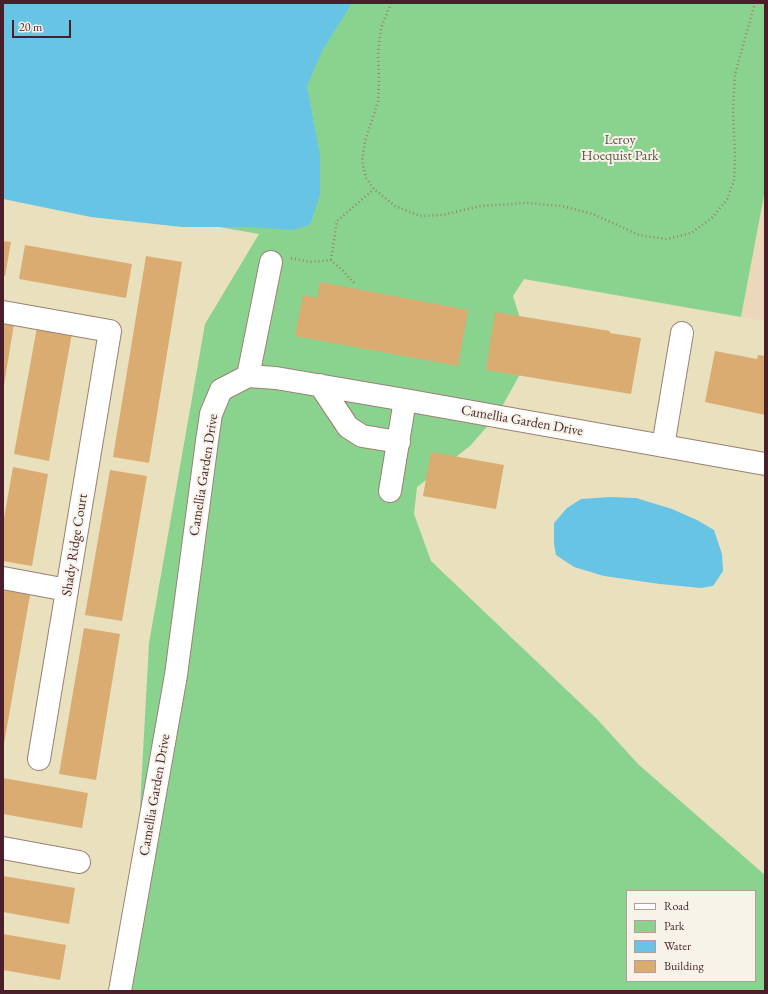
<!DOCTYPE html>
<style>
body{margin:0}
#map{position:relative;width:768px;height:994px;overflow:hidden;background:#e9e0be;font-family:"EB Garamond",serif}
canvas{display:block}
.frame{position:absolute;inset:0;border:4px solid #4a1f2b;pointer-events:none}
.legend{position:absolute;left:626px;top:890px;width:130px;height:92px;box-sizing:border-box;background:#f7f3e8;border:1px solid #b29e9c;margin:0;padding:5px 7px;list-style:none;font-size:12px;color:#4a1f2b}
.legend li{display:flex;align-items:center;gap:8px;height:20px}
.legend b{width:20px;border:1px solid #b29e9c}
.scale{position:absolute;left:12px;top:20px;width:59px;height:18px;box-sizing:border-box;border:2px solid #4a1f2b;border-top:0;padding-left:5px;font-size:12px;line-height:14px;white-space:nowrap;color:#4a1f2b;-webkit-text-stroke:3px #f7f3e8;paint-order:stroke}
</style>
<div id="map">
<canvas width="768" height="994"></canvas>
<div class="frame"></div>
<ul class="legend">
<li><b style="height:5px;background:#fff"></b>Road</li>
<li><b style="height:11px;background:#8ad38f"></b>Park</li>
<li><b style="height:11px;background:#67c4e5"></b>Water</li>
<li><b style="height:11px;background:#daac72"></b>Building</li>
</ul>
<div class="scale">20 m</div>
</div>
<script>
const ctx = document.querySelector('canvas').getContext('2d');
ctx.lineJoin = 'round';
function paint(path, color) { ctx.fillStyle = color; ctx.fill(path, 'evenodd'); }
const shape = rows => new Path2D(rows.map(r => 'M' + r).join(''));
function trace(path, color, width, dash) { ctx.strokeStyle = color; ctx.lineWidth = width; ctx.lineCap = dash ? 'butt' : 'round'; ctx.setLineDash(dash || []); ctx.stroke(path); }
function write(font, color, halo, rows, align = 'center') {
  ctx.font = font + ' "EB Garamond",serif'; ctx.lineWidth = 4; ctx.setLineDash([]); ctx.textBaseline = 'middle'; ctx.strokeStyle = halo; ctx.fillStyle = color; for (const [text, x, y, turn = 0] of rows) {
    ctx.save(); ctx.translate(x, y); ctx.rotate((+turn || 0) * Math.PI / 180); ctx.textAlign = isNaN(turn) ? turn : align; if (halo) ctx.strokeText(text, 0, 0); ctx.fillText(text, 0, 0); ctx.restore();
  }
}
const built = shape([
 [765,190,765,321,741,317]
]);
const green = shape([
 [3,3,765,3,765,190,741,317,524,279,513,296,526,337,520,374,498,414,470,446,417,487,414,514,431,561,597,719,638,764,765,875,765,991,123,991,137,862,149,643,205,324,259,234,3,189],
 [627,891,755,891,755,981,627,981]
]);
const water = shape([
 [3,3,352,3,322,51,307,86,320,156,320,194,310,225,292,230,249,227,182,227,91,217,3,199],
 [610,497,636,498,672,509,697,520,714,530,722,554,723,571,713,586,701,588,660,584,604,576,574,567,556,555,554,544,554,523,567,508,581,499]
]);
const building = shape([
 [3,241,11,242,5,276,3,275],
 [25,245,132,264,126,298,19,279],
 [146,256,182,262,149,463,113,457],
 [320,282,468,310,458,366,295,336,303,295,317,298],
 [495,312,610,331,610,333,641,338,631,394,486,370],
 [3,322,14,324,4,385,3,385],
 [37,327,72,333,49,461,14,454],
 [715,351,757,359,758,355,765,356,765,415,705,402],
 [431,452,504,465,496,509,423,496],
 [13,467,48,474,32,566,3,561,3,524],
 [110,470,147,476,122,621,85,615],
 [3,590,30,595,4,744,3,743],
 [84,628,120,634,96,780,59,774],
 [3,778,88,793,82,828,3,814],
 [3,876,75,888,69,924,3,912],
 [3,934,66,945,60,980,3,970]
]);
const path = shape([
 [391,3,381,28,378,52,379,80,378,102,365,141,362,161,366,178,374,189,395,206,420,216,442,215,481,206,526,203,562,206,593,214,639,235,666,239,691,233,713,217,727,199,734,181,735,156,733,111,735,74,755,3],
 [291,258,310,262,331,260,343,271,355,284],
 [331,260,337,221,374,189]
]);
const minor = shape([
 [3,312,110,331,39,759],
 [248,376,271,262],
 [320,385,348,427,362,436,399,442],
 [663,446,682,333],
 [390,491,405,400],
 [3,578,67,590],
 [3,848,79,862],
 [120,991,176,675,207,441,211,414,221,390,248,376,276,378,405,400,765,464]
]);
const parkNames = [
 ["Leroy",620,140],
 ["Hoequist Park",620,156]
];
const streetNames = [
 ["Camellia Garden Drive",522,421,10],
 ["Camellia Garden Drive",204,475,-81],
 ["Shady Ridge Court",75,545,-81],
 ["Camellia Garden Drive",155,795,-80]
];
paint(built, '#ecd7ba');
paint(green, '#8ad38f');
paint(water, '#67c4e5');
paint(building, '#daac72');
trace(minor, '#9a8074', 24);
trace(path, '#9a8074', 2.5, [1, 3]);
trace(minor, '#fff', 22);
write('14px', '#5d5549', '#f7f3e8', parkNames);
write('14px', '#4a1f2b', '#f7f3e8', streetNames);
</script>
